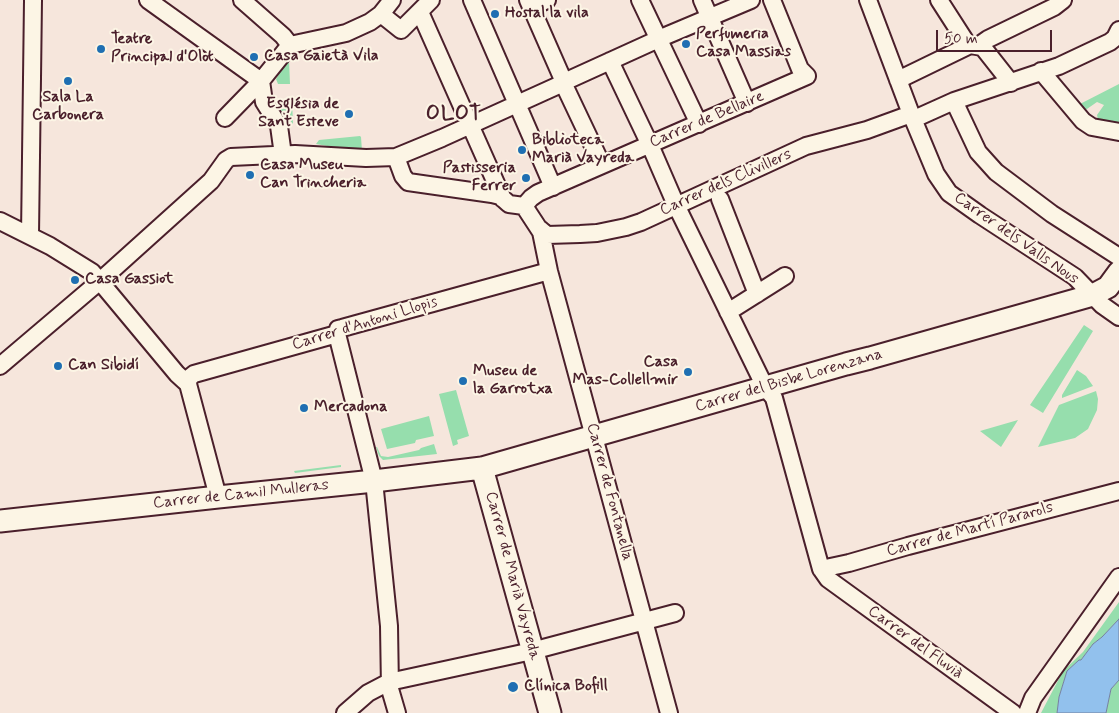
<!DOCTYPE html>
<meta charset="utf-8">
<style>
body{margin:0}
#map{position:relative;width:1119px;height:713px;overflow:hidden;background:#f6e6dc;font-family:Mynerve,sans-serif}
canvas{display:block}
.scale{position:absolute;left:936px;top:30px;width:116px;height:22px;box-sizing:border-box;border:2px solid #4a1f2b;border-top:0;padding-left:6px;font-size:15px;line-height:18px;white-space:nowrap;color:#4a1f2b;-webkit-text-stroke:4px #fcf5e5;paint-order:stroke}
</style>
<div id="map">
<canvas width="1119" height="713"></canvas>
<div class="scale">50 m</div>
</div>
<script>
const ctx = document.querySelector('canvas').getContext('2d');
ctx.lineJoin = 'round';
function paint(path, color) { ctx.fillStyle = color; ctx.fill(path, 'evenodd'); }
const shape = rows => new Path2D(rows.map(r => 'M' + r).join(''));
function trace(path, color, width, dash) { ctx.strokeStyle = color; ctx.lineWidth = width; ctx.lineCap = dash ? 'butt' : 'round'; ctx.setLineDash(dash || []); ctx.stroke(path); }
function write(font, color, halo, rows, align = 'center') {
  ctx.font = font + ' Mynerve,sans-serif'; ctx.lineWidth = 4; ctx.setLineDash([]); ctx.textBaseline = 'middle'; ctx.strokeStyle = halo; ctx.fillStyle = color; for (const [text, x, y, turn = 0] of rows) {
    ctx.save(); ctx.translate(x, y); ctx.rotate((+turn || 0) * Math.PI / 180); ctx.textAlign = isNaN(turn) ? turn : align; if (halo) ctx.strokeText(text, 0, 0); ctx.fillText(text, 0, 0); ctx.restore();
  }
}
const green = shape([
 [289,60,290,84,278,84,276,79,283,67],
 [1119,84,1119,126,1099,123,1097,115,1104,105,1097,102,1084,111,1078,105],
 [280,100,292,100,293,124,279,108,277,103],
 [360,136,361,137,362,151,361,152,316,144,319,140],
 [1084,325,1093,331,1043,413,1030,405],
 [1077,370,1086,376,1093,386,1062,398,1062,395],
 [456,390,469,436,457,440,458,444,453,446,439,394],
 [1096,391,1098,399,1097,410,1088,429,1075,438,1038,447,1059,405],
 [429,416,434,436,416,440,415,443,387,449,381,429],
 [1018,420,1001,447,980,431],
 [434,444,437,454,383,460,379,456,376,447,377,447,381,456,388,457,419,450,421,448],
 [341,465,341,467,295,473,294,471],
 [1119,602,1119,619,1102,637,1093,644,1081,660,1079,660,1067,671,1059,697,1057,713,1041,713,1063,671,1083,652],
 [1119,680,1119,713,1106,713,1111,689]
]);
const water = shape([
 [1119,619,1119,680,1111,689,1106,713,1057,713,1059,697,1067,671,1079,660,1081,660,1093,644,1102,637,1119,619]
]);
const minor = shape([
 [148,0,261,81],
 [242,0,283,36,290,45],
 [472,0,553,187],
 [528,0,564,82],
 [640,0,699,124],
 [702,0,747,103],
 [868,0,911,114,936,174,949,193,980,215,1075,277,1102,305,1119,317],
 [939,0,966,42,970,45,982,47,985,50,1011,83],
 [531,7,547,0],
 [420,12,503,199],
 [381,14,401,30,431,0],
 [978,46,988,39,1054,7,1063,0],
 [610,61,650,145,676,205,765,387,774,398,821,569,828,579,1013,713],
 [1041,71,1083,121,1092,127,1119,132],
 [898,80,970,45],
 [261,81,264,102,279,126,283,155],
 [562,85,564,82,663,37,751,0],
 [954,101,978,152,996,172,1052,214,1119,257],
 [225,118,261,81,290,45,346,33,370,22,381,14,392,0],
 [914,119,954,101,1059,66,1110,42,1115,38,1119,30],
 [396,157,403,176,408,182,492,194,500,196,509,204,524,206,531,198,538,193,807,76,800,69,772,0],
 [720,199,757,294],
 [524,206,541,232,549,271,669,713],
 [0,221,50,246,92,272,177,374,188,384,218,497],
 [540,229,547,235,580,234,597,233,626,227,641,222,806,146,867,130,911,114],
 [30,236,33,0],
 [728,312,785,276],
 [337,334,374,481,389,626,390,689,397,713],
 [0,366,100,281,211,181,226,160,231,157,295,154,366,158,396,157,442,138,559,85,562,85,566,89,602,165],
 [188,384,189,378,194,374,337,334,338,329,342,328,549,271],
 [821,569,849,563,908,546,1119,491],
 [345,713,368,693,389,682,532,651,675,613],
 [1027,713,1033,698,1119,577]
]);
const major = shape([
 [482,468,550,713],
 [0,521,218,497,374,481,482,468,846,364,870,358,1093,295,1108,287,1119,272]
]);
const markers = [
 [495,14,5,"#1f6fb2"],
 [686,44,5,"#1f6fb2"],
 [101,49,5,"#1f6fb2"],
 [254,57,5,"#1f6fb2"],
 [68,81,5,"#1f6fb2"],
 [349,114,5,"#1f6fb2"],
 [522,150,5,"#1f6fb2"],
 [250,175,5,"#1f6fb2"],
 [526,178,5,"#1f6fb2"],
 [75,280,5,"#1f6fb2"],
 [58,366,5,"#1f6fb2"],
 [688,372,5,"#1f6fb2"],
 [463,381,5,"#1f6fb2"],
 [304,408,5,"#1f6fb2"],
 [513,687,6,"#1f6fb2"]
];
const poiNames = [
 ["Hostal la vila",505,14],
 ["Perfumeria",696,35],
 ["Casa Massias",696,53],
 ["Teatre",111,40],
 ["Principal d'Olot",111,58],
 ["Casa Gaietà Vila",264,57],
 ["Sala La",68,98,"center"],
 ["Carbonera",68,116,"center"],
 ["Església de",339,105,"right"],
 ["Sant Esteve",339,123,"right"],
 ["Biblioteca",532,141],
 ["Marià Vayreda",532,159],
 ["Casa Museu",260,166],
 ["Can Trincheria",260,184],
 ["Pastisseria",516,169,"right"],
 ["Ferrer",516,187,"right"],
 ["Casa Gassiot",85,280],
 ["Casa",678,363,"right"],
 ["Mas-Collellmir",678,381,"right"],
 ["Can Sibidí",68,366],
 ["Museu de",473,372],
 ["la Garrotxa",473,390],
 ["Mercadona",314,408],
 ["Clínica Bofill",524,687]
];
const streetNames = [
 ["Carrer de Bellaire",707,120,-23],
 ["Carrer dels Clivillers",726,183,-24],
 ["Carrer dels Valls Nous",1016,239,35],
 ["Carrer d'Antoni Llopis",365,324,-17],
 ["Carrer del Bisbe Lorenzana",789,381,-16],
 ["Carrer de Fontanella",609,492,75],
 ["Carrer de Camil Mulleras",241,495,-6],
 ["Carrer de Martí Pararols",970,530,-15],
 ["Carrer de Marià Vayreda",512,576,75],
 ["Carrer del Fluvià",915,643,36]
];
const districtNames = [
 ["OLOT",454,115]
];
paint(green, '#96dead');
paint(water, '#92c1ed');
trace(water, '#75809f', 1);
trace(minor, '#4a1f2b', 20);
trace(major, '#4a1f2b', 25);
trace(minor, '#fcf5e5', 16);
trace(major, '#fcf5e5', 21);
for (const [x, y, r, color] of markers) { const dot = new Path2D(); dot.arc(x, y, r, 0, 2 * Math.PI); ctx.fillStyle = color; ctx.fill(dot); trace(dot, '#fcf5e5', 2); }
write('bold 16px', '#4a1f2b', '#fcf5e5', poiNames, 'left');
write('16px', '#4a1f2b', '#fcf5e5', streetNames);
ctx.letterSpacing = '1px';
write('bold 21px', '#4a1f2b', '#fcf5e5', districtNames);
ctx.letterSpacing = '0px';
</script>
